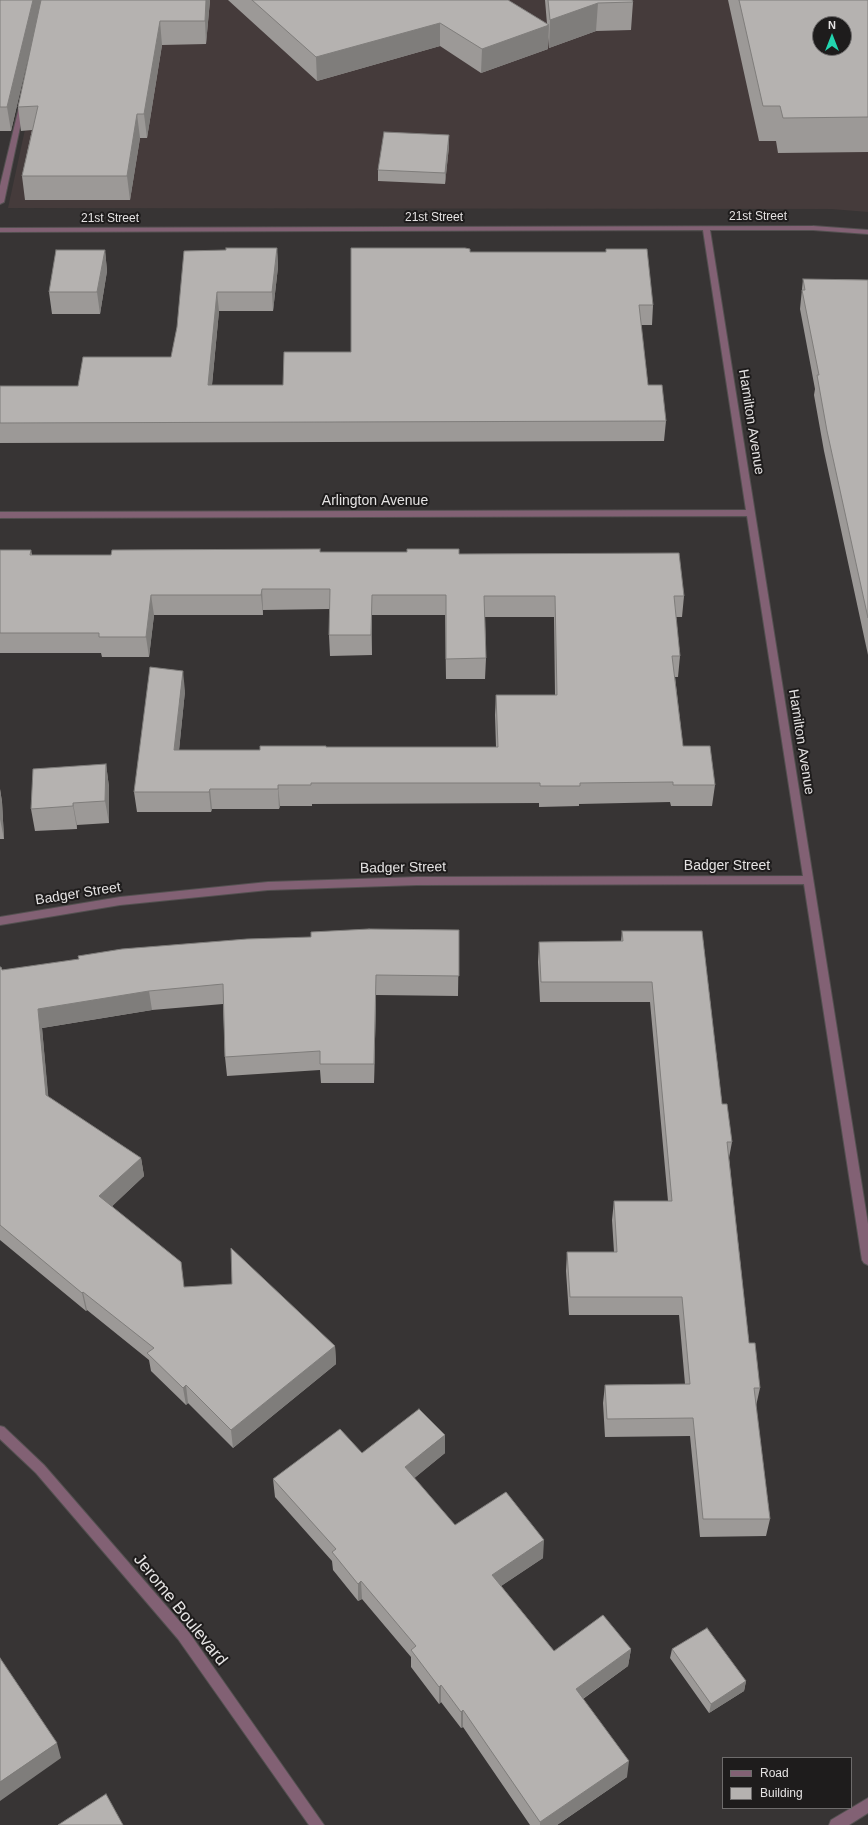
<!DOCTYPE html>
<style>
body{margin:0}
#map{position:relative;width:868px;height:1825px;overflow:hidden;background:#373434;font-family:Arial,sans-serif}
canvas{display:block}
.legend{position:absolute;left:722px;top:1757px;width:130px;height:52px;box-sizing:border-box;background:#1e1c1c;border:1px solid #6e6c6c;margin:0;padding:5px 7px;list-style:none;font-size:12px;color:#e5e3e3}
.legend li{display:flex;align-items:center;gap:8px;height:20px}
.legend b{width:20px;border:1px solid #6e6c6c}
.north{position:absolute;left:812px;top:16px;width:40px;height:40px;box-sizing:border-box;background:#1e1c1c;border:1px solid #6e6c6c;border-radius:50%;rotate:0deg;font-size:11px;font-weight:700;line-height:16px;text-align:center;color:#e5e3e3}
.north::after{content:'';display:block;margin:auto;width:14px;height:18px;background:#22d5af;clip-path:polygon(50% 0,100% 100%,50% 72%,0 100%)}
</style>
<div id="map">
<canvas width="868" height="1825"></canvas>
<ul class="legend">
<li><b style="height:5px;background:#826174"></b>Road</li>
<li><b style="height:11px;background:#b5b2b0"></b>Building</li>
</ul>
<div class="north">N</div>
</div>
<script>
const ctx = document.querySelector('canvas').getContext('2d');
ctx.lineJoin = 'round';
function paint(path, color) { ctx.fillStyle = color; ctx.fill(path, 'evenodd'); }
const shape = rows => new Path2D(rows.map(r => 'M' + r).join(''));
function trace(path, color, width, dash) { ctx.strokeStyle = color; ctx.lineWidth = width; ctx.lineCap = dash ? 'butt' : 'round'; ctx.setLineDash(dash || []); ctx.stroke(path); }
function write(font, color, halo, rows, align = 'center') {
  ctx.font = font + ' Arial,sans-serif'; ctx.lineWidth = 4; ctx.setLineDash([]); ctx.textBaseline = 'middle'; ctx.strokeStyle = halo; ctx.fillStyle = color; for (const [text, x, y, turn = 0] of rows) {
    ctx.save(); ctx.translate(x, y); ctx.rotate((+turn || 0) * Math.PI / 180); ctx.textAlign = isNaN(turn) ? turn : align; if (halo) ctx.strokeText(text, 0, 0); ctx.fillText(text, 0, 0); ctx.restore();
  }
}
const built = shape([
 [53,0,868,0,868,212,831,209,8,208],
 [820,24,844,24,844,48,820,48]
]);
const minor = shape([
 [20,103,25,104,4,202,0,204,0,186,20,103],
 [813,226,868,230,868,234,813,230,710,230,868,1224,868,1265,864,1263,862,1260,804,884,417,885,268,890,120,905,0,925,0,917,120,897,268,882,417,877,803,876,747,516,0,518,0,512,746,510,703,230,0,232,0,228,813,226],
 [0,1426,4,1427,44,1465,188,1631,324,1825,309,1825,178,1639,36,1473,0,1439,0,1426],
 [868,1798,868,1813,849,1825,829,1825,831,1820,868,1798]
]);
const wall = shape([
 [0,0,210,0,206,44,162,45,147,138,140,138,130,200,25,200,22,176,32,130,21,131,18,107,36,23,11,131,0,131],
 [228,0,508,0,547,24,545,0,632,0,633,2,631,30,596,31,549,48,548,37,548,49,481,73,440,46,317,81],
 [728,0,868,0,868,152,778,153,776,141,759,141],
 [449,146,445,184,378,181,378,170],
 [277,248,278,267,273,311,219,311,212,385,283,385,351,352,470,252,606,252,606,249,653,305,652,325,641,325,648,385,666,421,664,441,0,443,0,386,78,386,171,357,226,250],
 [105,250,107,271,100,314,52,314,49,292],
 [803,279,868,280,868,655,824,451,814,395,815,389,800,309],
 [0,550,31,550,32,555,111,555,320,552,459,554,684,596,682,617,676,617,680,656,678,677,675,677,683,746,715,785,712,806,671,806,670,802,579,804,579,806,539,807,539,803,312,804,312,806,280,806,279,809,212,809,211,812,137,812,134,792,185,691,179,750,260,750,326,747,496,747,495,715,496,695,555,695,554,617,485,617,486,658,485,679,446,679,445,615,372,615,372,655,330,656,329,635,330,609,263,610,263,615,154,615,149,657,102,657,101,653,0,653],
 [106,764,109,787,109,823,77,825,77,829,35,831,31,809],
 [0,789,2,802,4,839,0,839],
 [459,930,458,996,376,995,374,1083,321,1083,320,1070,227,1076,225,1057,223,1004,152,1010,42,1028,48,1097,141,1158,144,1176,112,1206,184,1287,335,1346,336,1364,233,1448,188,1403,186,1405,151,1371,149,1360,87,1310,86,1311,0,1240,0,967,2,970,311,937],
 [622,931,702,931,722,1104,732,1142,729,1158,749,1343,760,1388,756,1406,770,1519,766,1536,700,1537,690,1436,605,1437,603,1403,605,1385,685,1384,679,1315,569,1315,566,1271,567,1252,614,1252,612,1220,614,1201,668,1201,650,1002,540,1002,538,962,539,942,621,941],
 [362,1453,445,1453,414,1478,455,1525,543,1558,501,1586,554,1651,631,1649,628,1666,583,1699,627,1777,557,1825,530,1825,463,1727,461,1728,441,1702,439,1704,411,1667,411,1657,362,1599,358,1601,333,1570,332,1561,275,1497,273,1479],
 [672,1649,746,1681,744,1691,709,1713,670,1658]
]);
const shadedWall = shape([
 [33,0,42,0,11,131,7,107],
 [206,0,210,0,206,44,205,21],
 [598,3,596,31,549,48,550,20],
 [160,21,162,45,147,138,144,114],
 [440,23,440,46,317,81,316,57],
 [549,25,548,49,481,73,482,49],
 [137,114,140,138,130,200,127,176],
 [449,135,449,146,445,184,445,173],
 [277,248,278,267,273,311,272,292],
 [105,250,107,271,100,314,97,292],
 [217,292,219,311,210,405,208,385],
 [262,589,263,610,263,615,261,595],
 [151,595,154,615,149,657,146,637],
 [372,595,372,655,371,635],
 [183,671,185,691,177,770,174,750],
 [106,764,109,787,109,823,105,801],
 [278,785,280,806,279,809,278,789],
 [0,789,2,802,4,839,0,819],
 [210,789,212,809,211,812,209,792],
 [73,803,77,825,77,829,73,806],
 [376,975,376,995,374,1083,374,1064],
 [149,991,152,1010,42,1028,50,1114,46,1095,38,1009],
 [141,1158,144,1176,103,1215,99,1196],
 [83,1292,87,1310,86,1311,82,1293],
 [335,1346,336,1364,233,1448,231,1430],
 [186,1385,188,1403,186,1405,183,1388],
 [445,1435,445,1453,405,1486,405,1467],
 [544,1540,543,1558,492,1592,492,1575],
 [361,1581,362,1599,358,1601,358,1584],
 [631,1649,628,1666,574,1705,576,1689],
 [746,1681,744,1691,709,1713,711,1704],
 [441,1685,441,1702,439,1704,439,1687],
 [463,1710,463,1727,461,1728,461,1712],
 [57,1743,61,1758,0,1801,0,1782],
 [629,1761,627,1777,557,1825,540,1825,540,1822]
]);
const building = shape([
 [0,0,33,0,7,107,0,107,0,0],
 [41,0,206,0,205,21,160,21,144,114,137,114,127,176,22,176,38,106,18,107,41,0],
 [252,0,508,0,549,25,482,49,440,23,316,57,252,0],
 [548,0,632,0,633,2,598,3,550,20,548,0],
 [739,0,868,0,868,117,783,118,780,106,763,106,739,0],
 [820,24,844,24,844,48,820,48,820,24],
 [384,132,449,135,445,173,378,170,384,132],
 [226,248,277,248,272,292,217,292,208,385,283,385,284,352,351,352,351,248,465,248,470,249,470,252,606,252,606,249,647,249,653,305,639,305,648,385,662,385,666,421,0,423,0,386,78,386,83,357,171,357,177,327,184,251,226,250,226,248],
 [56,250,105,250,97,292,49,292,56,250],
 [803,279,868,280,868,618,827,431,817,375,819,375,802,290,805,290,803,279],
 [320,549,320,552,407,552,407,549,459,549,459,554,679,553,684,596,674,596,680,656,672,656,683,746,710,746,715,785,673,785,673,782,580,783,580,786,540,786,540,783,311,783,311,785,278,785,278,789,210,789,209,792,134,792,150,667,183,671,174,750,260,750,260,746,326,746,326,747,498,747,496,695,557,695,555,596,484,596,486,658,446,659,446,595,372,595,371,635,329,635,330,589,262,589,261,595,151,595,146,637,99,637,99,633,0,633,0,550,31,550,30,555,111,555,112,550,320,549],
 [106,764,105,801,73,803,73,806,31,809,33,769,106,764],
 [369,929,459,930,459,976,376,975,374,1064,320,1064,320,1051,225,1057,223,984,149,991,38,1009,46,1095,141,1158,99,1196,181,1262,184,1287,232,1284,231,1248,335,1346,231,1430,186,1385,183,1388,147,1353,154,1348,83,1292,82,1293,0,1225,0,967,1,967,2,970,79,959,78,956,122,949,247,939,311,937,311,932,369,929],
 [622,931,702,931,722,1104,727,1104,732,1142,727,1142,749,1343,755,1343,760,1388,754,1388,770,1519,703,1519,693,1418,607,1419,605,1385,690,1384,682,1297,570,1297,567,1252,617,1252,614,1201,672,1201,652,982,541,982,539,942,623,941,622,931],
 [419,1409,445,1435,405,1467,455,1525,506,1492,544,1540,492,1575,554,1651,603,1615,631,1649,576,1689,629,1761,540,1822,463,1710,461,1712,441,1685,439,1687,411,1650,416,1646,361,1581,358,1584,332,1552,336,1549,273,1479,340,1429,362,1453,419,1409],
 [707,1628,746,1681,711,1704,672,1649,707,1628],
 [0,1658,57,1743,0,1782,0,1658],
 [106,1794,123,1825,58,1825,106,1794]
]);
const farStreetnames = [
 ["21st Street",758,217],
 ["21st Street",434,218],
 ["21st Street",110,219]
];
const streetNames = [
 ["Hamilton Avenue",751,422,81],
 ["Arlington Avenue",375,501],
 ["Hamilton Avenue",801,742,81],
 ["Badger Street",727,866],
 ["Badger Street",403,868,-1],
 ["Badger Street",78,894,-9]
];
const nearStreetnames = [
 ["Jerome Boulevard",180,1610,51]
];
paint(built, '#453b3b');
trace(minor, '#535050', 2);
paint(minor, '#826174');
paint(wall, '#9c9997');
paint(shadedWall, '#7f7d7b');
paint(building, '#b5b2b0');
trace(building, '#7f7d7b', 1);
write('12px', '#e5e3e3', '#1e1c1c', farStreetnames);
write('14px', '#e5e3e3', '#1e1c1c', streetNames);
write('17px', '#e5e3e3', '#1e1c1c', nearStreetnames);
</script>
